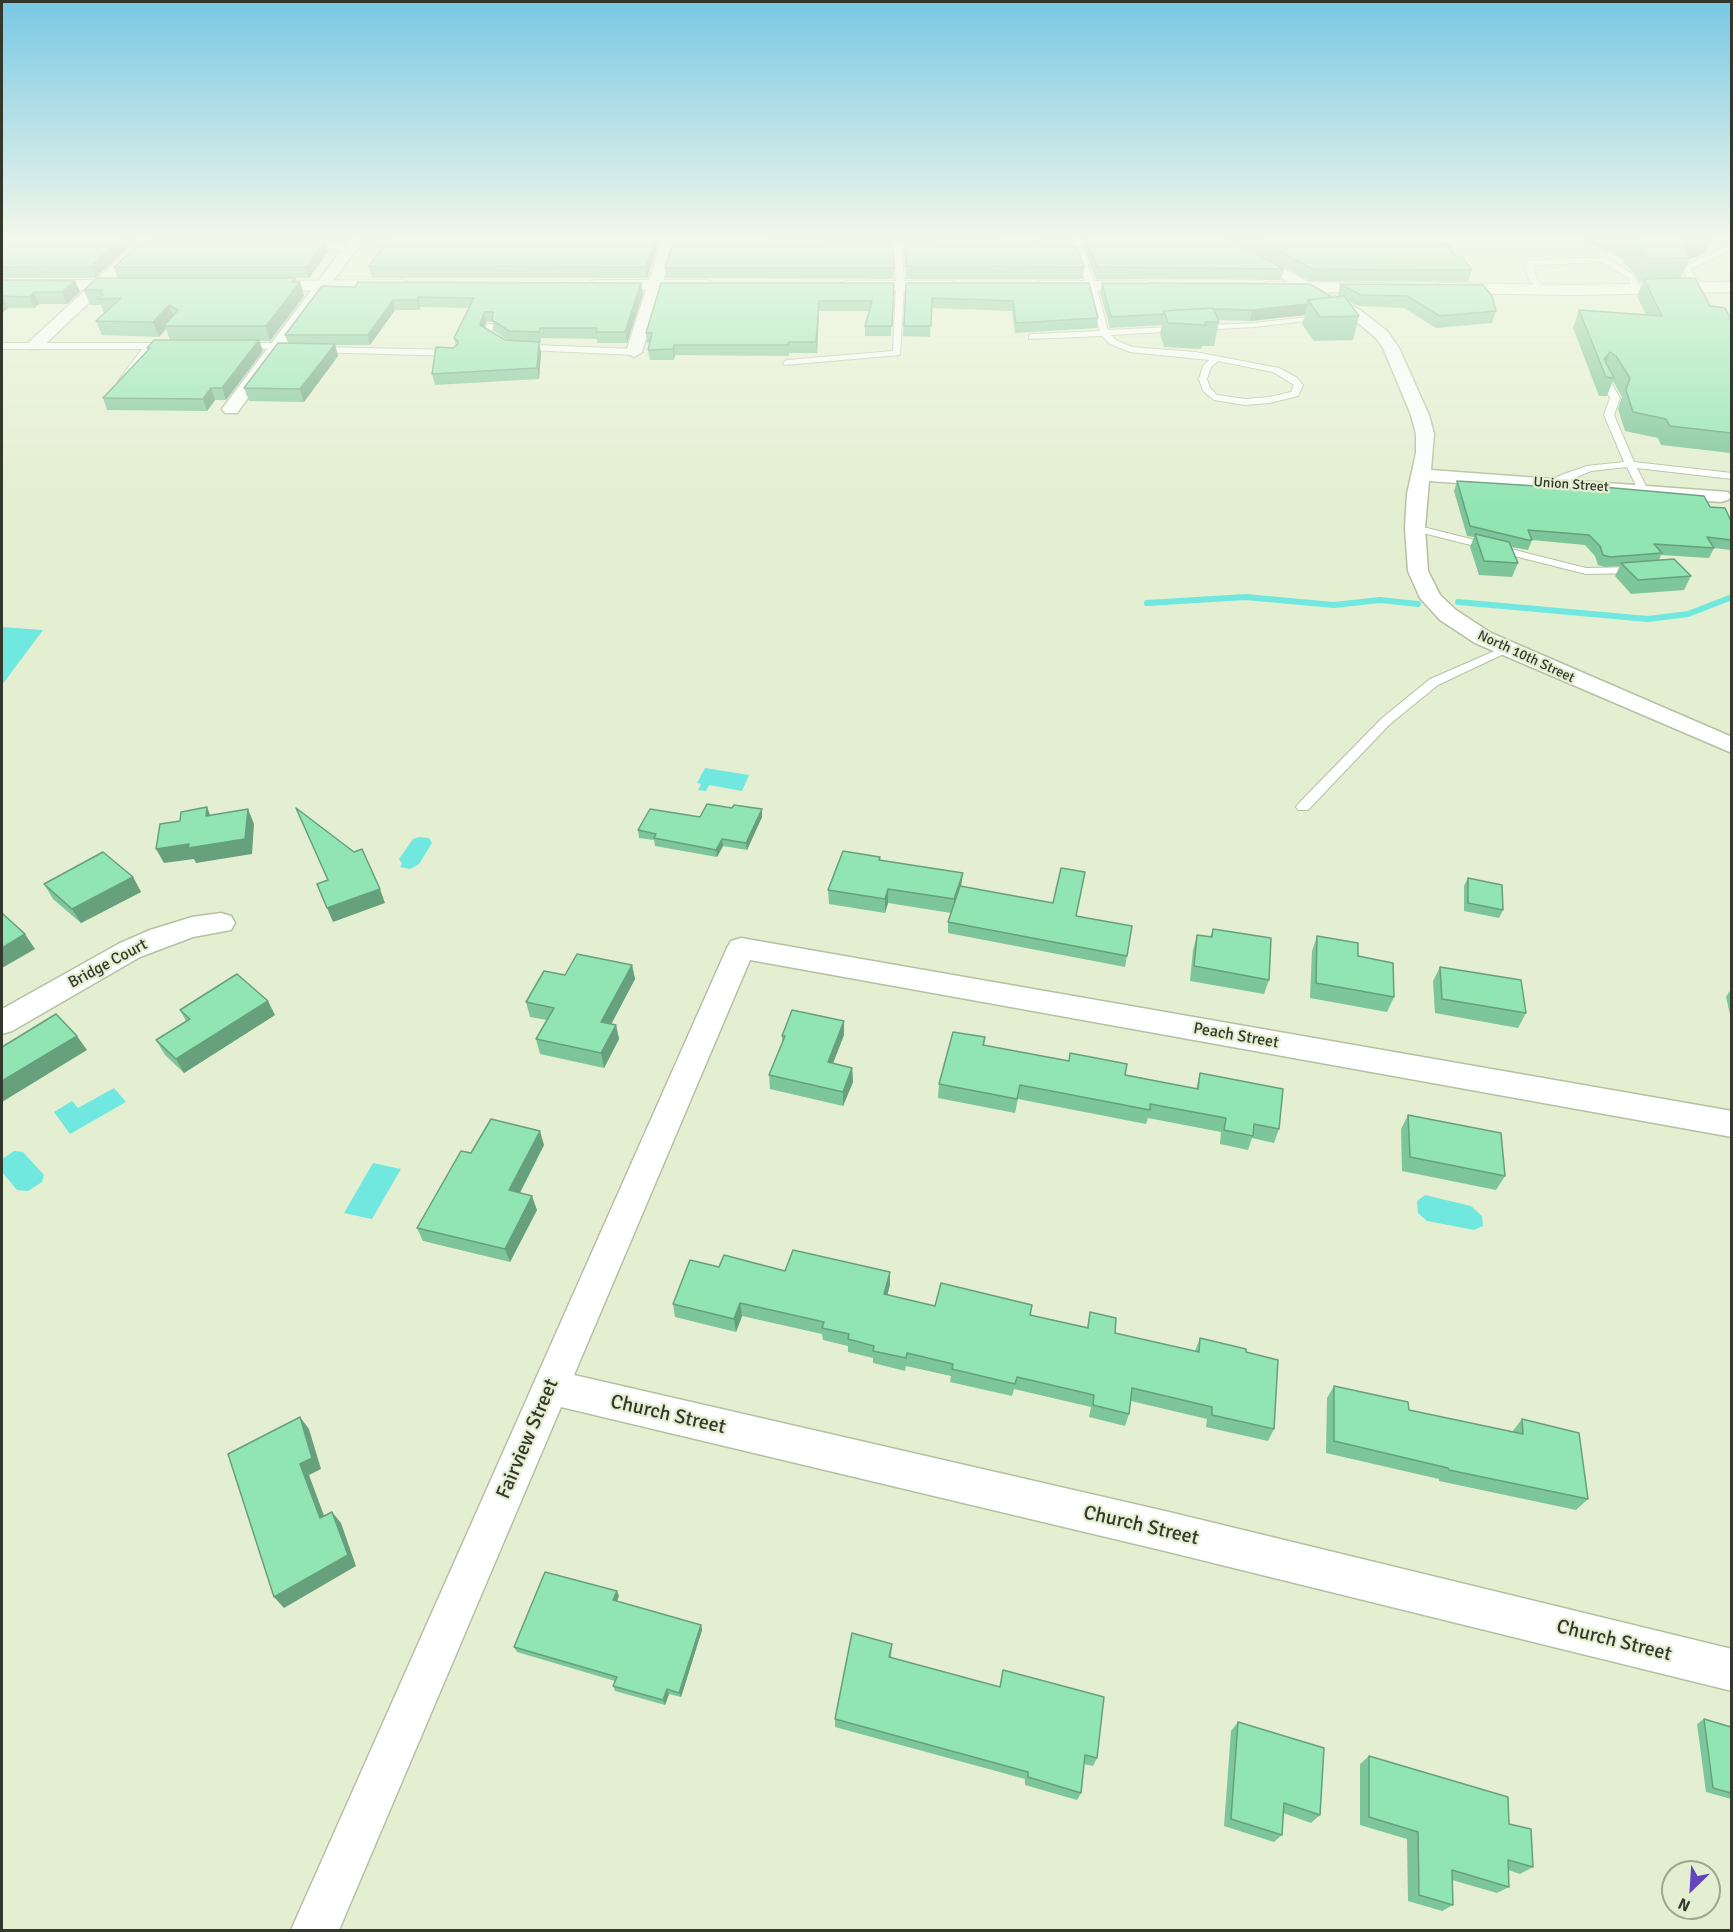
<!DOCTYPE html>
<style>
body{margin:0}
#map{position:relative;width:1733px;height:1932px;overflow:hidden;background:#e4efd1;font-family:Signika,sans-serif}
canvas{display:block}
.frame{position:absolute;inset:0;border:3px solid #34382c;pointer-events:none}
.north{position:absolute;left:1661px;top:1860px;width:60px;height:60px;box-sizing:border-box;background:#e4efd1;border:2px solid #9ea68f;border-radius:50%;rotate:205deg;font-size:16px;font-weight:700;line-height:24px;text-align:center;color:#34382c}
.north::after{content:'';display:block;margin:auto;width:21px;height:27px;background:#6244bd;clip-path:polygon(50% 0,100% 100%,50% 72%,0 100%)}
</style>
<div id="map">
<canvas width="1733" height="1932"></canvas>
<div class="frame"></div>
<div class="north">N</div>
</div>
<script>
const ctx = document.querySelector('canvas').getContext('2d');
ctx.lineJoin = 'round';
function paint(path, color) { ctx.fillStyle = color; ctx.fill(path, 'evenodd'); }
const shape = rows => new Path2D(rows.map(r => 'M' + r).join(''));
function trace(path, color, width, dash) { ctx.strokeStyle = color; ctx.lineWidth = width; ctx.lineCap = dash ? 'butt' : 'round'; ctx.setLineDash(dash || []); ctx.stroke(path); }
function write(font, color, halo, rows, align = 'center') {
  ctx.font = font + ' Signika,sans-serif'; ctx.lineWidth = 4.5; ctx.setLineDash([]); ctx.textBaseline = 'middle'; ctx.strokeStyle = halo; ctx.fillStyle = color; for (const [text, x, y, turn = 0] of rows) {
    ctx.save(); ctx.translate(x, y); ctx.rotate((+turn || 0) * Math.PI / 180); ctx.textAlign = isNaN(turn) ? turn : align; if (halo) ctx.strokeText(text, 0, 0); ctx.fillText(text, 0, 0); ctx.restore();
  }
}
const water = shape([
 [2,627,43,630,2,685],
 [705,768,749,775,742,791,709,785,706,791,698,790,701,784,697,783],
 [419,837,429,838,432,843,419,864,410,869,400,867,402,864,399,859,413,839],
 [114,1088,126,1102,70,1134,54,1112,72,1101,78,1108],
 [14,1151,23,1152,44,1175,42,1182,28,1191,17,1190,2,1172,2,1159],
 [373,1163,401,1169,372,1219,344,1213],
 [1425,1195,1471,1206,1482,1216,1483,1226,1474,1230,1427,1221,1418,1213,1417,1201]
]);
const streamFar1 = shape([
 [1732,275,1732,283]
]);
const stream = shape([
 [1458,602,1648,619,1688,614,1732,597],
 [1147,603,1246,597,1334,605,1380,600,1418,604]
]);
const lane = shape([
 [114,236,150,236,154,238,150,240,111,240,114,236],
 [1071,237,1078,239,1096,286,1108,330,1254,323,1325,315,1325,319,1322,319,1254,327,1111,335,1116,340,1132,347,1195,352,1279,368,1296,377,1303,385,1298,396,1269,403,1245,405,1214,400,1203,391,1199,379,1203,366,1209,360,1130,352,1110,344,1102,336,1029,339,1029,335,1032,334,1100,331,1071,237],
 [1218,361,1273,372,1294,385,1291,392,1269,397,1245,399,1217,395,1210,388,1207,379,1211,367,1218,361],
 [1732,244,1732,249,1691,269,1693,274,1706,288,1699,290,1685,275,1684,266,1732,244],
 [308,245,350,246,354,248,350,250,305,249,308,245],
 [898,246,902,248,904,286,900,355,784,365,783,363,787,360,893,351,896,286,894,248,898,246],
 [1576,258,1607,258,1634,275,1640,289,1633,291,1628,278,1602,262,1535,265,1533,268,1537,279,1545,289,1541,291,1529,280,1525,268,1529,261,1576,258],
 [487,324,493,324,492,332,510,344,634,349,638,352,634,355,508,349,484,335,487,324],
 [2,343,168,343,172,346,168,349,150,349,126,382,123,383,119,380,142,349,2,349,2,343],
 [240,343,276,343,280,346,276,349,237,348,236,346,240,343],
 [317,347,455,350,459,353,455,356,314,352,313,350,317,347],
 [1603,373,1607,376,1620,398,1614,415,1634,462,1732,473,1732,479,1637,468,1648,490,1643,493,1638,490,1627,467,1591,471,1556,486,1548,486,1548,482,1561,475,1587,466,1624,462,1604,415,1610,398,1599,376,1603,373],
 [1415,525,1586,568,1636,567,1641,570,1636,573,1586,574,1411,530,1411,526,1415,525],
 [1506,646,1510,647,1510,651,1438,685,1390,724,1308,810,1298,810,1296,807,1298,804,1382,718,1430,679,1506,646]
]);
const street = shape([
 [144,236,159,236,40,349,28,349,26,346,28,343,144,236],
 [352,236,366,236,237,413,225,413,222,409,225,405,352,236],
 [652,236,716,236,719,239,712,243,675,241,642,352,634,357,626,352,662,240,654,239,652,236],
 [1063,236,1174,236,1167,240,1034,245,1027,241,1034,237,1063,236],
 [1206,236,1223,236,1360,310,1388,332,1399,348,1429,415,1434,434,1431,470,1728,492,1731,496,1728,500,1721,502,1429,481,1425,528,1428,571,1440,595,1456,610,1491,633,1732,737,1732,753,1475,643,1440,620,1420,598,1408,571,1405,528,1407,494,1416,453,1416,434,1411,415,1383,348,1376,338,1350,316,1206,236],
 [943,242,948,243,950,246,948,249,854,251,847,247,854,243,943,242],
 [221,913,231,916,235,923,231,930,193,937,140,957,12,1031,2,1034,2,1009,120,943,150,930,192,917,221,913],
 [741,938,1732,1111,1732,1137,750,960,574,1375,1169,1512,1732,1649,1732,1691,1169,1552,561,1407,339,1930,291,1930,727,948,731,941,741,938]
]);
const secondary = shape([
 [2,280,134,280,140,281,143,285,140,289,134,290,2,290,2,280],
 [401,280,407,281,410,285,407,289,257,291,251,290,248,286,251,282,257,281,401,280],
 [596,280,704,280,710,281,713,285,710,289,704,290,590,289,587,285,590,281,596,280],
 [848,281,950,281,956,282,959,286,956,290,950,291,842,290,839,286,842,282,848,281],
 [1043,281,1145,281,1151,282,1154,286,1151,290,1145,291,1037,290,1034,286,1037,282,1043,281],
 [1271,282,1385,283,1391,284,1394,288,1391,292,1385,293,1265,291,1262,287,1265,283,1271,282],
 [1732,282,1732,292,1573,295,1442,293,1436,292,1433,288,1436,284,1442,283,1573,285,1732,282]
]);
const wall = shape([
 [2,236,134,242,95,278,2,278],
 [153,236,350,236,343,244,326,244,328,252,309,278,118,278,114,267,154,241],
 [358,236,658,236,659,242,647,278,372,278,369,266,383,247,361,247],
 [765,236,1023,236,874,242],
 [1037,236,1073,239,1072,247,1084,267,1083,279,906,279,905,241],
 [1084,236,1225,236,1284,269,1281,280,1096,279,1083,246],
 [1227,236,1430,236,1434,243,1456,257,1472,270,1468,282,1310,281],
 [1580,236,1712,236,1704,254,1690,259,1681,278,1710,306,1731,319,1731,453,1661,445,1658,438,1625,431,1618,409,1622,397,1613,381,1607,396,1599,396,1573,328,1579,310,1646,315,1637,296,1643,281,1639,282,1635,273,1623,263,1624,259,1579,239],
 [665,268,894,268,893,279,666,278],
 [295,278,296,282,300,282,304,296,270,341,259,341,263,351,226,400,215,400,207,411,107,410,103,398,148,350,147,348,170,340,166,329,159,337,102,335,96,321,104,313,101,305,90,305,84,290],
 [2,280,75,281,80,292,67,304,39,304,34,308,8,308,2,313],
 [641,283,643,293,627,343,597,343,597,339,541,338,541,343,539,343,541,353,539,379,435,385,432,374,453,348,456,346,454,338,469,308,420,307,419,310,395,310,370,345,335,345,338,356,304,402,249,401,244,388,288,343,285,335,355,287],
 [486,322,493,322,494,331,509,341,505,340,484,328],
 [894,283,891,336,865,336,865,326,869,311,819,311,817,353,789,353,789,356,675,355,674,360,650,360,648,350,650,343,647,343,646,333],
 [906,283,1089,283,1098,318,1097,328,1015,333,1012,311,931,308,930,337,903,336],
 [1102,283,1332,297,1339,296,1338,295,1340,284,1496,311,1492,323,1436,328,1404,308,1358,306,1348,301,1359,316,1353,340,1314,341,1302,324,1305,315,1250,321,1218,320,1219,322,1214,346,1202,346,1201,349,1164,347,1160,334,1162,325,1110,328,1100,293],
 [1457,481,1710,507,1731,521,1731,550,1714,548,1709,558,1661,555,1659,560,1691,576,1684,590,1631,594,1615,576,1620,566,1605,567,1598,565,1595,556,1585,545,1532,540,1528,550,1511,547,1518,563,1512,577,1479,575,1470,547,1474,537,1467,536,1454,491],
 [732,808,762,809,762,817,747,850,723,846,717,857,655,846,654,840,639,838,638,830,700,817],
 [880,860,962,886,1077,916,1127,956,1125,967,948,933,948,922,951,913,888,903,885,913,829,904,828,890],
 [133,877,141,892,81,923,53,899,44,884],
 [1468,878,1503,910,1499,918,1464,911,1464,886],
 [1213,929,1269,980,1264,994,1190,981,1193,950,1197,935,1210,937],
 [1317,936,1358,956,1394,997,1387,1012,1310,998,1312,951],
 [632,965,635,979,611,1024,616,1025,619,1039,604,1068,540,1054,536,1039,547,1020,530,1017,526,1002,565,975],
 [1440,967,1526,1013,1518,1028,1435,1013,1433,981],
 [1731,989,1731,1019,1726,997],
 [180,1010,275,1015,184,1073,165,1055,156,1040,186,1021],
 [844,1035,833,1063,852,1068,853,1082,843,1106,770,1089,769,1075,782,1044,782,1036],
 [985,1037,984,1045,1196,1089,1200,1073,1279,1129,1274,1143,1252,1138,1248,1150,1220,1144,1221,1132,1148,1118,1146,1124,1018,1099,1015,1113,938,1098,939,1084],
 [1408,1115,1505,1176,1496,1190,1402,1171,1401,1129],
 [544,1145,520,1193,537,1210,510,1262,423,1241,417,1228,471,1153],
 [719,1267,785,1271,890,1272,890,1285,887,1295,935,1306,1030,1315,1087,1327,1090,1312,1115,1333,1195,1351,1200,1338,1246,1352,1274,1429,1268,1441,1206,1427,1207,1419,1131,1401,1129,1414,1125,1426,1089,1417,1091,1407,1014,1389,1012,1396,950,1382,951,1376,906,1366,905,1371,873,1363,873,1358,848,1352,848,1346,823,1340,822,1334,742,1316,736,1332,675,1317,673,1304],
 [1334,1386,1409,1410,1512,1432,1522,1419,1588,1499,1576,1510,1439,1481,1439,1479,1326,1453,1327,1398],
 [619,1596,617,1601,701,1625,702,1630,681,1697,669,1694,665,1705,615,1691,613,1686,615,1681,517,1652,514,1647],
 [892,1644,891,1658,1000,1687,1003,1670,1097,1758,1093,1766,1084,1764,1081,1793,1077,1800,1025,1785,1025,1779,835,1727,835,1719],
 [1704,1719,1731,1727,1731,1799,1706,1792,1697,1724],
 [1238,1722,1320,1815,1311,1823,1283,1813,1282,1835,1274,1842,1224,1826,1231,1731],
 [1369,1756,1509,1824,1533,1867,1520,1874,1508,1870,1509,1887,1497,1893,1452,1880,1453,1905,1442,1911,1408,1901,1407,1839,1360,1825,1360,1764]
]);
const shadedWall = shape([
 [124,236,132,236,134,242,95,278,91,266],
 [341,236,350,236,343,244],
 [656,236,658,236,659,242,647,278,646,267],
 [1701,236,1712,236,1704,254,1690,259,1681,241],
 [1043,238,1042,250,1037,243],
 [325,242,328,252,309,278,306,267],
 [295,278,297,286,300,282,304,296,270,341,266,326],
 [75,281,80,292,67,304,62,292],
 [641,283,643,293,627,343,625,332],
 [34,292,39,304,34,308,29,297],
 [3,296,8,308,2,313,2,297],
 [418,297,420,307,419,310,417,300],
 [393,300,395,310,370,345,368,335],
 [819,301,819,311,817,353,816,342],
 [1307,304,1305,315,1250,321,1252,310],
 [169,305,175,320,164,326,166,329,159,337,153,322],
 [484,312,486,322,482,336,480,325],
 [259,340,263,351,226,400,222,388],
 [539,342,541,353,539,379,537,368],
 [335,344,338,356,304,402,300,389],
 [674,345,675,355,674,360,673,349],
 [1610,352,1603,370,1604,359],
 [211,388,215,400,207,411,203,399],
 [207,807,213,822,206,816],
 [248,809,254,824,252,854,196,863,194,859,164,863,156,849],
 [762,809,762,817,747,850,746,843],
 [722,839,723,846,717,857,716,850],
 [963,873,961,887,953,914,954,899],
 [133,877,141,892,81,923,72,909],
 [380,889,385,903,333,922,327,908],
 [888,889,888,903,885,913,885,899],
 [25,934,35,949,2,968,2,948],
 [632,965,635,979,605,1036,601,1022],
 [268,1001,275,1015,184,1073,176,1059],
 [844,1021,844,1035,828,1076,828,1062],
 [616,1025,619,1039,604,1068,601,1053],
 [77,1036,87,1050,2,1102,2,1081],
 [852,1068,853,1082,843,1106,843,1092],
 [540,1131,544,1145,514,1204,509,1190],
 [532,1196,537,1210,510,1262,505,1249],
 [890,1272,890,1285,884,1307,884,1294],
 [740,1303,742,1316,736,1332,734,1319],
 [300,1417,309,1429,321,1469,309,1475,329,1529,320,1518,300,1464],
 [332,1512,341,1523,356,1566,284,1608,274,1597],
 [617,1591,619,1596,615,1605,613,1600],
 [701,1625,702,1630,681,1697,679,1693],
 [667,1689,669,1694,665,1705,663,1700]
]);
const building = shape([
 [2,236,124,236,91,266,2,267,2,236],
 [358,236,656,236,646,267,369,266,391,236,358,236],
 [675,236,734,236,892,243,894,268,665,268,675,236],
 [1037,236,1072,236,1073,239,1043,238,1037,243,1043,246,1077,247,1084,267,906,266,905,241,1037,236],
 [1085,236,1225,236,1284,269,1097,267,1085,236],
 [1250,236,1430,236,1434,243,1447,243,1456,257,1462,257,1472,270,1313,269,1250,236],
 [1631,236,1701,236,1681,241,1690,258,1648,259,1644,250,1631,241,1643,241,1631,236],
 [142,241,325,242,306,267,114,267,142,241],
 [97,278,295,278,292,282,300,282,266,326,164,326,178,310,169,305,153,322,96,321,121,298,98,299,104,294,99,294,103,290,84,290,97,278],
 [1695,278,1710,306,1725,308,1731,319,1731,433,1670,426,1666,419,1633,412,1626,390,1630,378,1616,356,1610,352,1604,359,1614,378,1606,377,1579,310,1662,316,1644,279,1695,278],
 [2,280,75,281,62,292,34,292,29,297,3,296,2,297,2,280],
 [358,282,641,283,625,332,596,332,597,328,540,328,539,332,509,331,492,320,493,312,484,312,480,325,505,340,539,342,537,368,432,374,436,347,453,348,458,344,458,341,454,338,474,298,418,297,417,300,393,300,368,335,285,335,322,286,355,287,358,282],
 [661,283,894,283,892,326,865,326,872,301,819,301,816,342,789,342,788,345,674,345,673,349,648,350,652,333,646,333,661,283],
 [906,283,1089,283,1098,318,1016,323,1013,301,932,298,931,326,904,326,906,283],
 [1102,283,1310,284,1332,297,1308,300,1307,304,1252,310,1213,309,1213,308,1164,311,1164,314,1111,317,1102,283],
 [1340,284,1483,285,1492,296,1496,311,1440,316,1407,296,1361,295,1340,284],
 [1344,296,1359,316,1320,317,1308,300,1344,296],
 [1213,308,1219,322,1205,322,1206,325,1168,323,1164,311,1213,308],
 [154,340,259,340,222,388,211,388,203,399,103,398,150,348,147,348,154,340],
 [278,343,335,344,300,389,244,388,278,343],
 [1457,481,1601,490,1603,487,1704,496,1710,507,1725,508,1731,521,1731,540,1707,537,1714,548,1654,544,1662,553,1610,557,1603,555,1600,546,1589,535,1528,530,1532,540,1528,540,1470,526,1457,481],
 [1475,534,1509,542,1518,563,1484,561,1475,534],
 [1674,559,1691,576,1638,580,1621,563,1674,559],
 [707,804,732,808,734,805,762,809,746,843,722,839,716,850,654,838,656,834,638,830,650,809,700,817,707,804],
 [207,807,206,816,248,809,245,839,188,848,189,844,156,849,160,824,180,821,181,812,207,807],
 [296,808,354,852,362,849,380,889,327,908,317,884,328,880,296,808],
 [843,851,880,857,879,860,963,873,954,899,888,889,885,899,828,890,843,851],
 [103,852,133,877,72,909,44,884,103,852],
 [1061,868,1085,872,1076,916,1132,926,1127,956,948,922,960,886,1053,903,1061,868],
 [1468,878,1502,885,1503,910,1468,903,1468,878],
 [3,914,25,934,2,948,2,915,3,914],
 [1213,929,1271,938,1269,980,1194,966,1197,935,1212,937,1213,929],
 [1317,936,1358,943,1358,956,1393,963,1394,997,1316,983,1317,936],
 [577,954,632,965,601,1022,616,1025,601,1053,536,1039,554,1008,526,1002,544,971,565,975,577,954],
 [1440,967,1521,980,1526,1013,1442,999,1440,967],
 [237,974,268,1001,176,1059,156,1040,190,1019,180,1010,237,974],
 [792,1010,844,1021,828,1062,852,1068,843,1092,769,1075,785,1036,782,1036,792,1010],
 [56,1014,77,1036,2,1081,2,1047,56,1014],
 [953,1032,985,1037,983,1045,1069,1061,1070,1053,1127,1064,1125,1075,1198,1089,1200,1073,1283,1089,1279,1129,1254,1124,1253,1136,1224,1130,1226,1118,1150,1104,1150,1110,1020,1085,1017,1099,939,1084,953,1032],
 [1408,1115,1501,1133,1505,1176,1410,1157,1408,1115],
 [491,1119,540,1131,509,1190,532,1196,505,1249,417,1228,461,1151,471,1153,491,1119],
 [793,1250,890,1272,884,1294,935,1306,941,1283,1032,1305,1030,1315,1088,1328,1090,1312,1116,1318,1115,1333,1199,1352,1200,1338,1246,1349,1246,1352,1278,1360,1274,1429,1212,1415,1212,1407,1132,1388,1129,1414,1093,1405,1094,1395,1017,1377,1015,1384,952,1369,953,1364,907,1353,906,1358,873,1351,874,1346,848,1339,849,1334,822,1328,824,1322,740,1303,734,1319,673,1304,690,1260,719,1267,724,1255,785,1271,793,1250],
 [1334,1386,1408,1402,1409,1410,1523,1434,1522,1419,1579,1433,1588,1499,1449,1470,1448,1468,1334,1441,1334,1386],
 [300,1417,312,1458,300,1464,320,1518,332,1512,348,1555,274,1597,228,1454,300,1417],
 [545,1572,617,1591,613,1600,701,1625,679,1693,667,1689,663,1700,613,1686,617,1677,514,1647,545,1572],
 [852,1633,892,1644,889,1657,1000,1687,1003,1670,1104,1697,1097,1758,1085,1755,1081,1793,1028,1777,1028,1772,835,1719,852,1633],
 [1704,1719,1731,1727,1731,1793,1713,1788,1704,1719],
 [1238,1722,1324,1748,1320,1815,1284,1803,1282,1835,1231,1819,1238,1722],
 [1369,1756,1508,1797,1509,1824,1531,1829,1533,1867,1508,1860,1509,1887,1452,1870,1453,1905,1419,1895,1418,1832,1369,1817,1369,1756]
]);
const farStreetnames = [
 ["Union Street",1571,485,4],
 ["North 10th Street",1526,657,25]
];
const streetNames = [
 ["Bridge Court",108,964,-28],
 ["Peach Street",1236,1036,10]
];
const nearStreetnames = [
 ["Church Street",668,1415,13],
 ["Fairview Street",528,1439,-67],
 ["Church Street",1141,1526,13],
 ["Church Street",1614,1641,14]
];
paint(water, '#70e7df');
trace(streamFar1, '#70e7df', 5);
trace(stream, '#70e7df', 6);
trace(lane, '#b5c0a3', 2);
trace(street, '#b5c0a3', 3);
trace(secondary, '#b5c0a3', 2);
paint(lane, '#fff');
paint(street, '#fff');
paint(secondary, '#fff');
paint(wall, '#7dc59a');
paint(shadedWall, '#66a07d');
paint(building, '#91e5b3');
trace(building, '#66a07d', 1.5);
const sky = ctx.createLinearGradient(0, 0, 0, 506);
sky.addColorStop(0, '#78c8e4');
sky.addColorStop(0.47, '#f3f8ea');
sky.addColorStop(1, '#f3f8ea00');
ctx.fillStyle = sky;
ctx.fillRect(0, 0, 1733, 506);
write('14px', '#34382c', '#e4efd1', farStreetnames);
write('16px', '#34382c', '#e4efd1', streetNames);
write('20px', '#34382c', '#e4efd1', nearStreetnames);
</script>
